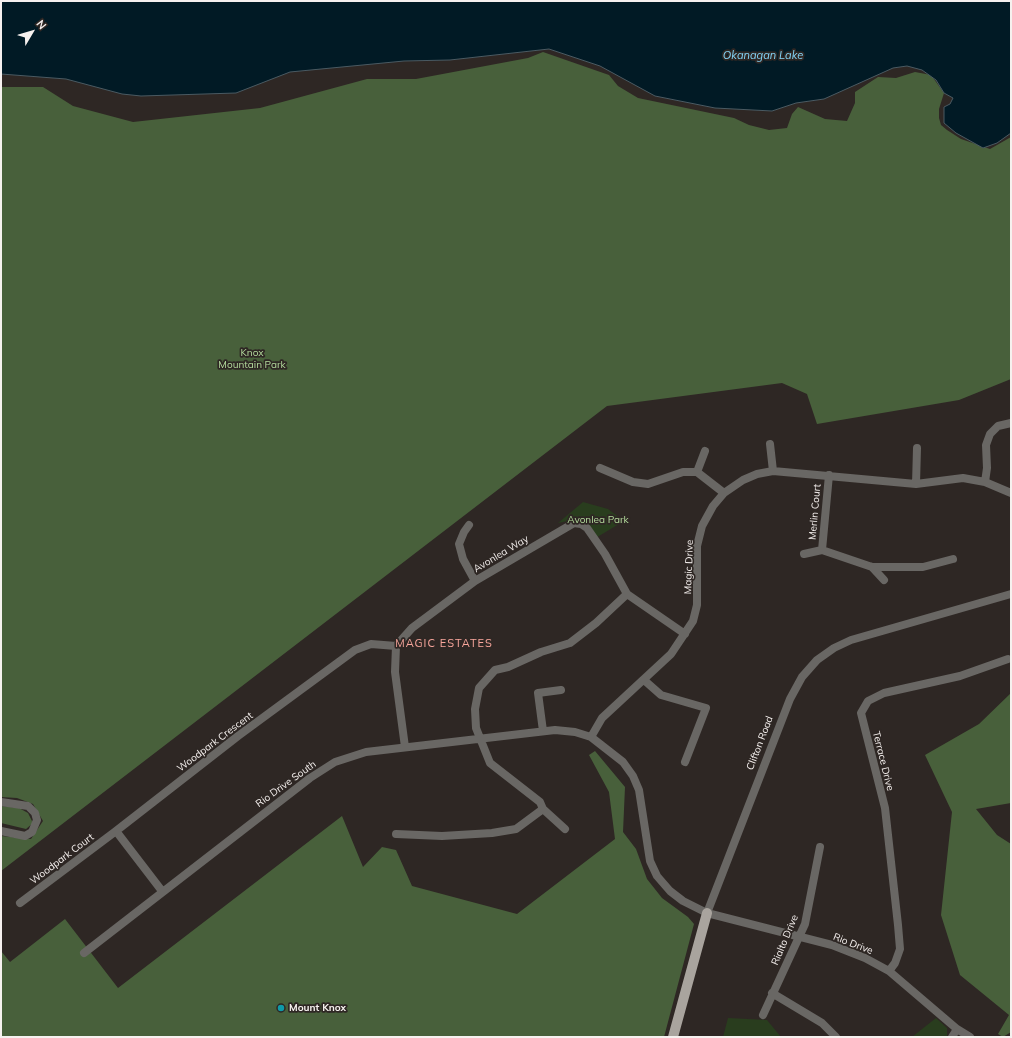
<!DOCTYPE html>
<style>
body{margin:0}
#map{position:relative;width:1012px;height:1038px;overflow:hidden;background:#2e2724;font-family:Mulish,sans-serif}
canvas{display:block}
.frame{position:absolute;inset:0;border:2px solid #f6f1ef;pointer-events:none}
.north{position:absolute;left:12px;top:12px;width:40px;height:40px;-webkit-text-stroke:3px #2e2724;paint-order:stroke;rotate:52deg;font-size:11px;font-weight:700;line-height:16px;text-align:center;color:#f6f1ef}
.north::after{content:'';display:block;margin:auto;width:14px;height:18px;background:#f6f1ef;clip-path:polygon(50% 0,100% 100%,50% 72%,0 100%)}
</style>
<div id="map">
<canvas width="1012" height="1038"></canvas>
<div class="frame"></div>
<div class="north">N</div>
</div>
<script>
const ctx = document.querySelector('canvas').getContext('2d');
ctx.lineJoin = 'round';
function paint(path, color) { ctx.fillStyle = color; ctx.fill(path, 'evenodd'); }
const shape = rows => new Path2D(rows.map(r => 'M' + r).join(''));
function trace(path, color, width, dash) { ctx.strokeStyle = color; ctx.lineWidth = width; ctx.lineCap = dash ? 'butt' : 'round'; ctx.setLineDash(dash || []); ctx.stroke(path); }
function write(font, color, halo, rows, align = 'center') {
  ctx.font = font + ' Mulish,sans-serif'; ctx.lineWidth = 3.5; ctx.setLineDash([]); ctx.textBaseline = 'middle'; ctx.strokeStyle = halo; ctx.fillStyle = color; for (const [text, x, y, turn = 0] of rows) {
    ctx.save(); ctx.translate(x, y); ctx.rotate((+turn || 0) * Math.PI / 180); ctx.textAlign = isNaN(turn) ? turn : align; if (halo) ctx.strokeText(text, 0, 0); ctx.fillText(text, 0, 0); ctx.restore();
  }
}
const green = shape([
 [583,502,608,509,624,521,594,539,573,520,558,523],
 [728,1018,767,1020,781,1037,723,1037],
 [936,1018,947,1028,947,1037,912,1037]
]);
const forest = shape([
 [543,52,609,75,618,86,638,98,734,118,749,125,769,130,787,128,792,114,798,107,825,119,847,121,855,103,855,92,878,77,896,78,915,72,931,75,944,93,939,109,939,118,941,125,947,130,961,139,990,149,1011,137,1011,379,959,400,817,424,807,394,782,383,607,406,1,871,1,836,31,839,43,821,33,804,17,798,1,797,1,87,43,87,73,106,133,122,260,108,367,79,416,79,528,58],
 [1011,693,1011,803,976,809,997,835,1011,844,1011,1032,1003,1037,998,1034,1009,1015,960,975,941,915,952,812,925,755,979,724],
 [595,751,625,787,623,832,636,849,647,879,662,898,688,917,694,924,664,1037,1,1037,1,951,10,962,65,919,118,988,342,816,363,867,382,847,396,850,412,886,517,914,615,839,609,792,589,755],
 [1,806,19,808,28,813,33,823,26,829,1,823]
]);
const water = shape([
 [1,1,1011,1,1011,133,997,143,983,148,956,133,944,123,944,107,950,104,953,98,944,93,936,80,922,70,907,66,893,68,824,99,796,103,772,111,715,108,655,96,600,66,549,49,450,60,404,61,290,72,236,93,141,96,122,94,66,79,1,74,1,1]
]);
const minor = shape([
 [770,444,773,471],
 [600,468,633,482,648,484,683,472,697,472,724,493],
 [697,472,705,451],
 [829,475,822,550,872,567,923,567,953,559],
 [985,482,987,468,986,445,990,434,998,426,1011,423],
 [916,484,917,448],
 [469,525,464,532,459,544,463,559,475,581],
 [804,554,822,550],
 [872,567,884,580],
 [644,680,661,695,706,708,685,762],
 [543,731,538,693,561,690],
 [591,737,602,718,671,654,693,621,697,605,697,546,702,526,713,506,724,493,743,480,757,474,773,471,916,484,963,478,985,482,1011,493],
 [405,747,395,672,396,646,412,628,475,581,574,523,581,524,587,528,605,554,627,594,685,634],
 [1,802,28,806,35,813,37,820,32,832,25,836,1,831],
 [565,829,543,809,540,802,490,763,476,728,475,709,479,688,495,670,508,667,541,652,570,643,596,623,627,594],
 [396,834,442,836,492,833,516,829,543,809],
 [162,891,116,831,238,736,355,650,371,644,396,646],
 [20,903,116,831],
 [707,913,790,699,802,677,817,660,834,648,851,640,1011,594],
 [84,953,310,778,335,762,366,752,555,730,575,732,591,737,623,762,633,776,639,790,650,861,657,876,670,891,683,901,707,913,832,945,865,958,889,971,957,1029,970,1037],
 [889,971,895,963,900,949,898,925,885,808,861,713,868,701,884,693,960,676,1008,659],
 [772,993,822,1023,836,1037],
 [763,1015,805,924,820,847],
 [952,1037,957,1029]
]);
const major = shape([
 [673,1037,707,913]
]);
const markers = [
 [281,1008,4,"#0f9aa8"]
];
const parkNames = [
 ["Knox",252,353],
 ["Mountain Park",252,365],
 ["Avonlea Park",598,520]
];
const streetNames = [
 ["Merlin Court",815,512,-85],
 ["Avonlea Way",501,554,-31],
 ["Magic Drive",689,567,-88],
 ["Woodpark Crescent",215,742,-37],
 ["Clifton Road",760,743,-69],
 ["Terrace Drive",883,761,76],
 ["Rio Drive South",286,784,-36],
 ["Woodpark Court",62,859,-37],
 ["Rialto Drive",785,940,-67],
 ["Rio Drive",853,944,21]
];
const poiNames = [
 ["Mount Knox",289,1008]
];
const waterNames = [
 ["Okanagan Lake",763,56]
];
const neighbourhoodNames = [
 ["MAGIC ESTATES",444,644]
];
paint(green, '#293d1e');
paint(forest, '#48603b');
paint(water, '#011a25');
trace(water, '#4a5a62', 1);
trace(minor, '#696764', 8);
trace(major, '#a9a49e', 10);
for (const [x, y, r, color] of markers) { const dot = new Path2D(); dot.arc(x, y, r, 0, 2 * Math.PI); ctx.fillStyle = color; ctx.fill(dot); trace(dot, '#2e2724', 1.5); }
write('10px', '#b5dd9e', '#2e2724', parkNames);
write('10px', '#f6f1ef', '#2e2724', streetNames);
write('bold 10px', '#f6f1ef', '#2e2724', poiNames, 'left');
write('italic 11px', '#84d6f9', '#2e2724', waterNames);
ctx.letterSpacing = '1px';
write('11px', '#faa79d', '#2e2724', neighbourhoodNames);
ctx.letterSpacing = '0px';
</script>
